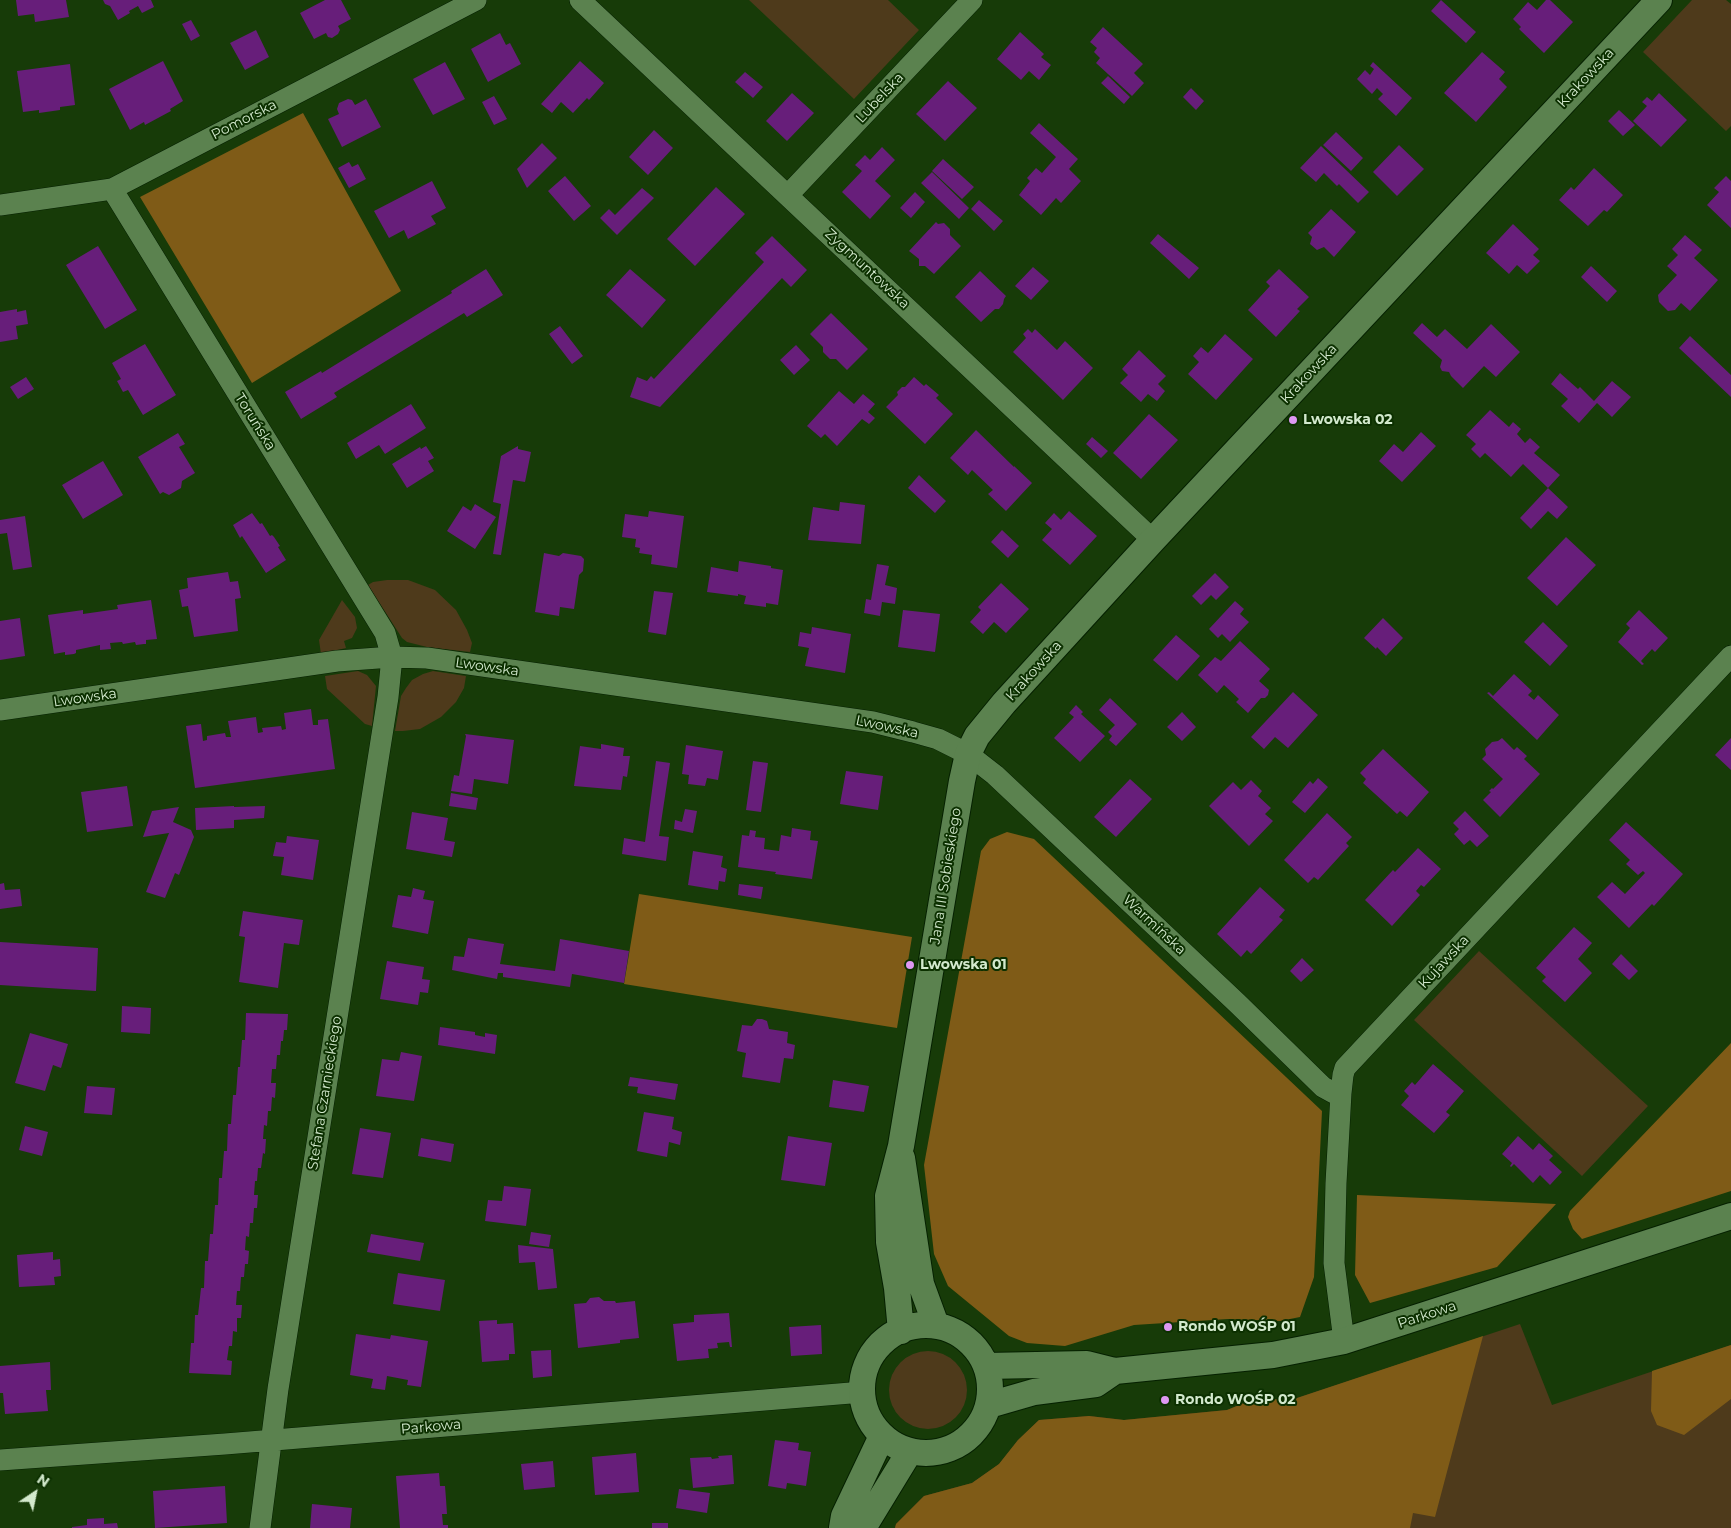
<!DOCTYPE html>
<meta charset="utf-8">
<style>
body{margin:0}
#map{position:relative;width:1731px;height:1528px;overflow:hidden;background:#173b08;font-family:Montserrat,sans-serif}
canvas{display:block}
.north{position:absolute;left:10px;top:1468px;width:50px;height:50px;-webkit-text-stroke:4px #0c3000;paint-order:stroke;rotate:34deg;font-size:14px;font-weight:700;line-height:20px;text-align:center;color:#d3e9cd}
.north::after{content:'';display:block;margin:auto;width:18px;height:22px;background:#d3e9cd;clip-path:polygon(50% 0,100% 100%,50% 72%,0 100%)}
</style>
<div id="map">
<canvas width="1731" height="1528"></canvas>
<div class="north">N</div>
</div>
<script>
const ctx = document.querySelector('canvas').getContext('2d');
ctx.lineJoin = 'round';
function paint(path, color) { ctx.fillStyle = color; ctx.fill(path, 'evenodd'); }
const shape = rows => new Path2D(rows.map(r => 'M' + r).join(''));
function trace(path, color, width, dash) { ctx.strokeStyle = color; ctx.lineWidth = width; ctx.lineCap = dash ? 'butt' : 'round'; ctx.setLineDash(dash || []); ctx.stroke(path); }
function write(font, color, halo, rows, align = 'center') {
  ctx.font = font + ' Montserrat,sans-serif'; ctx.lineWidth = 4; ctx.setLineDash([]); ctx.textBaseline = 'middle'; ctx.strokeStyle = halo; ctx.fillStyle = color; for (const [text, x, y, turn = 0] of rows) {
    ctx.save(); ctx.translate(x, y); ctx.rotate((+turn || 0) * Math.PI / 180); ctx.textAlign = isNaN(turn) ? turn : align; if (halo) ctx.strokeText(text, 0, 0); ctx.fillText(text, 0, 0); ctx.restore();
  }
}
const green = shape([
 [749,0,888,0,919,30,854,99],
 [1692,0,1726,0,1731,4,1731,126,1726,131,1643,52],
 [387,580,408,580,435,590,456,610,467,630,472,643,470,652,427,647,407,642,402,638,368,585,373,582],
 [342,600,355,617,357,628,352,638,344,641,346,648,321,654,319,640],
 [358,671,367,675,376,686,372,726,365,724,327,689,325,676],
 [433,671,466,676,464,688,456,702,441,717,420,729,403,731,395,731,401,696,406,688,412,680,423,674],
 [1479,951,1648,1106,1582,1176,1414,1020],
 [1520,1324,1552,1405,1731,1345,1731,1528,895,1528,896,1524,924,1496,972,1483,999,1464,1018,1440,1039,1420,1089,1416,1124,1420,1227,1410,1249,1401,1297,1398],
 '889 1390a39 39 0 1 1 78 0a39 39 0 1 1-78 0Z'
]);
const forest = shape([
 [303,113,401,291,252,383,140,197],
 [1007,832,1034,839,1322,1111,1314,1277,1300,1317,1280,1321,1228,1319,1134,1325,1065,1346,1027,1343,1009,1336,948,1286,934,1254,924,1165,981,851,990,839],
 [639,894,912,937,897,1028,624,984],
 [1731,1043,1731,1191,1582,1239,1573,1229,1568,1217,1570,1211],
 [1357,1195,1556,1204,1497,1267,1370,1303,1355,1275],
 [1483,1336,1435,1517,1413,1513,1410,1528,895,1528,896,1524,924,1496,972,1483,999,1464,1018,1440,1039,1420,1089,1416,1124,1420,1227,1410,1249,1401,1297,1398],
 [1731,1345,1731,1399,1684,1435,1657,1425,1651,1411,1652,1371]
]);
const building = shape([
 [16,0,66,0,69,17,35,22,34,14,18,16],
 [103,0,151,0,154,7,142,13,138,6,129,11,130,13,118,20,110,6,105,4],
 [325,0,341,0,351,19,338,26,340,30,338,34,332,38,328,37,326,33,314,39,300,13],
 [1441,0,1476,32,1466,43,1431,11],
 [1546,0,1550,0,1573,22,1544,53,1519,29,1521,27,1513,19,1528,2,1537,10],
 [191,20,200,36,191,41,182,24],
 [1103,27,1143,64,1134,73,1144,83,1132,96,1096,63,1100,58,1094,52,1097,48,1090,42],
 [256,30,269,57,245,70,230,43],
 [1020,32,1044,54,1041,57,1051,65,1039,80,1029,71,1021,80,997,59],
 [500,33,506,45,510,43,521,64,488,82,471,49],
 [1482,52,1505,72,1499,79,1507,87,1476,122,1444,93],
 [163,61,183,101,170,109,171,111,145,125,144,122,130,130,109,89],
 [580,61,604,83,589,100,587,98,573,113,561,102,552,113,541,104],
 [445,62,465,99,433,115,413,79],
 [1373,62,1412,98,1396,116,1378,99,1383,94,1377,88,1372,94,1357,79,1365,70,1370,75,1374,69,1370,66],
 [70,64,75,105,60,107,60,110,39,113,39,110,23,112,17,71],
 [745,72,763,87,753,98,735,82],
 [1108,76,1130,97,1124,104,1101,83],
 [948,81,977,108,945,141,916,114],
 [1191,88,1204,101,1196,110,1183,97],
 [792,93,814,113,787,141,766,121],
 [1659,93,1687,120,1661,147,1633,121,1647,106,1642,102,1647,97,1652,101],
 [494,96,507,119,494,125,482,102],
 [348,99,352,100,355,105,366,99,381,127,342,147,328,119,339,114,337,109,339,103],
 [1619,110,1635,125,1623,136,1608,121],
 [1039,123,1078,159,1069,169,1081,181,1061,203,1056,198,1041,215,1019,195,1030,181,1027,178,1036,168,1042,173,1056,157,1030,133],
 [654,130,673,148,648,175,629,157],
 [1336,132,1363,158,1351,171,1323,145],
 [542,143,557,158,527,188,517,169],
 [1399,145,1424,169,1397,196,1373,172],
 [1321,146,1369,192,1358,203,1339,184,1337,186,1324,173,1316,182,1300,168],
 [882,147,895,160,875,181,891,196,870,219,842,192,862,171,855,165,865,155,870,160],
 [943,159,974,187,962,199,932,171],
 [349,162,352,167,358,164,366,179,349,188,338,168],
 [1594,168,1623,195,1607,212,1604,210,1588,226,1559,200,1571,187,1574,190],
 [932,172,969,208,959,219,921,183],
 [565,176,591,206,574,221,548,191],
 [1726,176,1731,181,1731,228,1707,205,1719,192,1714,188],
 [432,181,446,208,431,216,436,224,408,239,404,230,389,238,374,211],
 [716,187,745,214,695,266,667,239],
 [642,188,654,198,617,235,600,218,609,209,615,215],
 [915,192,925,202,911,218,900,208],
 [979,200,1003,221,994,231,971,209],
 [1331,209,1356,232,1334,257,1324,247,1317,250,1310,244,1312,237,1308,233],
 [936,222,938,224,944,223,950,229,950,235,961,246,934,274,925,266,919,266,919,259,909,251],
 [1513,224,1539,249,1533,255,1540,261,1527,274,1517,265,1509,274,1486,253],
 [1158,234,1199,268,1189,279,1150,243],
 [1685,235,1702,250,1694,258,1718,280,1690,311,1681,303,1675,310,1668,311,1659,302,1658,295,1677,275,1667,266,1678,255,1672,249],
 [772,236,807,270,791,287,782,278,660,407,630,397,637,377,647,381,651,376,654,379,764,262,755,253],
 [98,246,137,310,105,329,66,265],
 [1591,266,1617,291,1607,302,1581,277],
 [1033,267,1049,281,1031,300,1015,286],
 [486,269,503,295,467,317,464,313,334,393,337,397,301,419,285,392,321,371,322,373,452,293,451,291],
 [630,269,666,300,642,328,606,295],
 [1279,269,1309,297,1297,309,1300,311,1276,337,1248,310,1270,286,1266,282],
 [980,271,1006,296,1004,299,1003,304,999,309,995,309,981,322,955,297],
 [17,309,17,312,26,310,28,324,16,326,18,339,0,342,0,312],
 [831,313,868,349,847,370,836,359,830,359,823,352,823,347,810,334],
 [1422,323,1437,337,1445,329,1467,349,1491,324,1520,352,1496,377,1484,366,1463,388,1451,376,1449,372,1442,371,1440,367,1442,360,1413,333],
 [560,326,583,356,572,364,549,334],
 [1028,329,1032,333,1035,329,1057,350,1065,341,1093,368,1063,400,1013,352,1026,338,1023,334],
 [1225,334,1253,359,1216,400,1188,374,1199,362,1193,356,1201,347,1208,353],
 [1690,336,1731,375,1731,397,1679,348],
 [145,344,176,395,143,415,128,390,123,392,117,381,121,379,112,363],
 [796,345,810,360,794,375,780,360],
 [1139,350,1166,376,1158,384,1165,391,1157,401,1148,394,1141,402,1120,383,1128,375,1122,369],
 [1560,373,1578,389,1580,387,1594,401,1612,381,1631,397,1612,417,1597,403,1579,423,1561,406,1568,399,1551,384],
 [26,377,34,389,18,399,10,387],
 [914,377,924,386,926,384,939,395,936,398,953,414,925,444,886,407,898,395,897,392,902,387,905,387],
 [839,391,854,404,863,394,875,404,868,412,875,418,869,424,862,419,837,446,825,434,821,438,807,426],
 [411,404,426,428,385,454,379,445,356,459,347,443],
 [1490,410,1509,427,1513,422,1521,429,1517,434,1525,443,1530,438,1540,447,1534,453,1560,475,1548,488,1523,464,1511,477,1485,453,1480,458,1471,449,1476,444,1466,435],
 [1149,414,1178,440,1141,479,1113,453],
 [976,430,1014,467,1014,466,1032,483,1006,511,988,494,993,490,972,470,968,475,950,458],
 [1421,432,1436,446,1402,482,1379,461,1394,444,1403,452],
 [178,433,185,444,179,447,195,473,182,481,181,488,169,495,163,492,160,494,138,457],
 [1092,437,1108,451,1101,458,1086,444],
 [426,446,434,458,428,461,434,471,407,488,392,464,420,447,421,449],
 [518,446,518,449,531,452,525,482,513,480,501,555,493,554,501,504,493,502,501,456],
 [103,461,123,495,83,519,62,485],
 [919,475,946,501,935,513,908,488],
 [1548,488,1568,507,1557,519,1548,511,1531,529,1520,518],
 [840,502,865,505,861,544,808,540,813,507,839,511],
 [475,504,496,517,475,549,447,531,463,506,471,511],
 [649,511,684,516,677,568,651,564,652,555,639,553,640,548,635,547,636,539,622,537,625,514,648,517],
 [1069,511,1097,536,1070,565,1042,540,1052,529,1045,523,1054,513,1061,520],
 [252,513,260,524,262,523,270,536,272,535,274,537,280,546,278,547,286,560,266,573,242,536,240,538,233,525],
 [25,516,32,567,13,570,7,533,0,534,0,520],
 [1002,530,1019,546,1008,558,991,542],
 [1566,537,1596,565,1557,606,1527,578],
 [544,553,559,556,563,553,581,556,584,559,583,571,579,575,574,609,560,607,559,616,535,612],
 [739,561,771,566,771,568,783,570,778,605,766,603,766,607,744,604,746,596,738,594,738,596,707,592,711,567,738,572],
 [877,564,889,566,885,585,897,588,895,604,882,602,880,616,864,613,866,599,871,600],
 [228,572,230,582,238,581,241,598,235,599,238,631,194,637,188,606,182,607,179,590,188,588,187,578],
 [1215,573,1229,587,1216,600,1211,595,1201,605,1192,596],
 [1001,583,1029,609,1006,633,994,622,983,634,970,622,981,610,978,607],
 [654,591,673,593,666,635,648,632],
 [151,600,157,639,146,640,146,644,144,644,136,645,135,642,123,644,122,642,110,643,111,649,100,650,100,645,76,650,76,653,74,654,65,655,65,652,54,654,48,615,83,610,83,614,118,609,117,605],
 [1235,601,1244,609,1240,614,1249,622,1230,642,1222,634,1218,638,1209,629],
 [903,610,940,614,935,652,898,647],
 [1639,610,1668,638,1655,652,1652,649,1641,661,1644,664,1642,665,1618,642,1630,628,1626,624],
 [20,618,25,656,0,660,0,621],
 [1383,618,1403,638,1386,656,1377,647,1376,649,1364,638],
 [1543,622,1568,646,1550,666,1524,642],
 [812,627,851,634,845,673,805,666,809,648,798,646,800,632,811,634],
 [1176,635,1200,656,1177,681,1153,660],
 [1240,641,1270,669,1259,681,1269,690,1268,695,1265,698,1261,698,1248,713,1236,702,1239,699,1224,685,1217,693,1198,675,1215,657,1221,661],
 [1514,674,1532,691,1528,695,1534,700,1538,695,1559,715,1537,740,1487,693,1489,692,1493,696],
 [1293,692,1318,715,1288,748,1275,737,1264,749,1251,737],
 [1110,698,1137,724,1116,746,1109,740,1112,736,1108,732,1115,725,1099,710],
 [1076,705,1083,712,1081,714,1105,736,1080,762,1054,738,1074,717,1069,713],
 [311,709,313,725,318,725,318,720,328,719,335,769,195,788,186,726,201,724,203,741,207,740,207,736,225,733,226,737,231,737,228,721,256,717,258,733,263,732,262,728,281,726,282,730,286,729,284,713],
 [1182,712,1196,727,1182,741,1167,727],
 [465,734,514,740,508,784,474,779,472,794,451,791,454,775,459,776,466,736],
 [1502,738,1514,750,1517,747,1527,756,1524,759,1540,774,1500,817,1483,800,1491,792,1489,791,1492,788,1493,789,1503,779,1482,759,1486,755,1485,749,1492,742,1498,741],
 [1731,738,1731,770,1715,755],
 [601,744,624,748,623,756,630,756,627,777,623,776,621,790,574,786,580,746,601,749],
 [686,745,723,751,718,780,707,778,705,786,688,784,689,775,682,774],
 [1383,749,1429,792,1407,817,1400,811,1397,814,1363,783,1366,779,1360,773],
 [656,761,670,763,659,836,669,837,666,861,622,854,624,838,645,842],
 [753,761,768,763,761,812,746,810],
 [846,771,883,776,878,810,840,804],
 [1318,778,1328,787,1305,813,1292,802,1310,781,1313,784],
 [1130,779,1152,799,1116,837,1094,817],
 [1251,780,1262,791,1258,796,1271,808,1265,814,1273,821,1249,846,1209,806,1233,782,1241,790],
 [127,786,133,826,87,832,81,792],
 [451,793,478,798,476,810,449,806],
 [234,806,234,807,265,806,264,818,234,820,234,828,196,830,195,808],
 [179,807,173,822,191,830,194,837,179,875,175,873,165,898,146,892,169,833,143,837,152,811],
 [685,809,697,811,693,833,674,829,675,820,682,822],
 [1465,811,1489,836,1477,847,1470,840,1464,845,1454,834,1459,829,1453,823],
 [412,812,448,818,444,840,455,842,452,857,406,849],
 [1327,813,1352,837,1346,843,1349,846,1318,880,1314,877,1308,883,1284,860],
 [1626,822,1683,874,1654,906,1652,904,1629,928,1597,897,1612,882,1625,894,1645,873,1643,871,1638,875,1626,864,1630,860,1609,840],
 [792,828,811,831,810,840,818,841,812,879,775,874,776,872,738,867,742,835,749,836,750,830,756,831,755,837,765,838,764,849,779,851,781,835,791,837],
 [287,836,319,840,313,880,281,875,284,857,273,856,276,842,286,843],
 [1418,848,1441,869,1424,887,1421,885,1416,891,1420,895,1392,926,1365,900,1393,870,1395,872],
 [693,851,723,856,721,867,727,869,725,882,719,881,718,890,688,885],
 [4,883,5,890,20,889,22,906,0,909,0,884],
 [739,884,763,887,761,899,738,895],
 [1260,887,1285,910,1279,917,1283,920,1251,954,1247,950,1241,957,1217,934],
 [413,888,425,891,423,899,434,901,428,934,392,927,398,895,411,897],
 [243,911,303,920,299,945,284,943,278,988,239,982,245,937,239,936],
 [1574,927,1592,943,1578,959,1592,973,1565,1002,1542,981,1546,977,1536,968],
 [468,938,504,944,500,964,555,971,560,939,629,951,624,983,572,974,570,987,503,977,503,973,498,973,497,979,452,970,454,956,464,957],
 [0,942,98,948,96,991,0,985],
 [1621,954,1638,971,1629,980,1612,964],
 [1302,958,1314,970,1301,982,1290,971],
 [387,961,424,967,422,979,430,980,428,993,420,992,418,1005,380,999],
 [122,1006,151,1008,150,1034,121,1032],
 [246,1013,288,1014,287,1030,284,1030,283,1041,281,1041,280,1055,277,1055,276,1069,272,1069,271,1083,276,1083,275,1098,272,1097,271,1111,268,1111,267,1126,264,1125,263,1139,266,1139,265,1154,263,1153,261,1168,258,1168,257,1181,255,1181,254,1195,258,1195,257,1208,254,1208,253,1223,250,1223,249,1237,246,1236,245,1250,249,1251,248,1264,245,1264,244,1277,241,1277,240,1291,237,1291,236,1305,242,1305,241,1318,237,1318,237,1332,233,1331,232,1346,229,1346,227,1360,232,1361,231,1375,189,1373,191,1343,194,1343,195,1315,198,1315,201,1288,204,1288,205,1261,208,1261,210,1234,213,1234,215,1205,218,1205,219,1178,222,1178,224,1151,227,1151,228,1124,231,1124,233,1095,236,1095,238,1067,240,1067,242,1040,245,1040],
 [757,1019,762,1019,767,1021,769,1029,788,1032,787,1043,795,1045,793,1059,784,1058,780,1083,742,1077,746,1053,737,1051,742,1025,752,1026],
 [440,1027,475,1032,475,1035,485,1037,485,1033,497,1035,495,1054,438,1045],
 [30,1033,68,1044,61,1068,53,1065,45,1091,15,1083],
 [401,1052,422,1056,414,1101,376,1096,382,1059,399,1061],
 [1433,1064,1464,1091,1446,1112,1450,1115,1434,1133,1401,1105,1409,1096,1404,1091,1412,1082,1415,1085],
 [630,1077,678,1084,675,1100,637,1093,638,1087,628,1086],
 [833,1080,869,1086,864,1112,829,1107],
 [87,1086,115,1088,112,1115,84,1113],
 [644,1112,674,1117,672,1129,682,1132,680,1145,669,1142,667,1157,637,1151],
 [25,1126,48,1132,42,1156,19,1150],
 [360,1128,391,1133,383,1178,352,1174],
 [788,1136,832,1143,825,1186,781,1180],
 [1518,1136,1533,1150,1539,1143,1553,1156,1549,1160,1562,1172,1550,1185,1540,1175,1533,1183,1514,1164,1511,1167,1510,1166,1512,1163,1502,1154],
 [421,1138,454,1144,451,1162,418,1156],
 [504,1186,531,1189,526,1226,485,1221,488,1200,502,1201],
 [531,1232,551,1235,549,1247,529,1244],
 [371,1234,424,1243,420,1261,367,1252],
 [518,1245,553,1249,557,1288,538,1290,535,1262,519,1263],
 [53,1252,53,1260,60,1259,61,1276,54,1277,55,1285,19,1287,17,1255],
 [398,1273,445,1280,440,1311,393,1304],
 [599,1297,604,1301,615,1301,616,1303,635,1301,639,1338,620,1340,620,1343,578,1348,574,1304,586,1303,590,1298],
 [729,1313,732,1347,730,1347,729,1342,717,1343,718,1348,708,1349,709,1358,677,1361,673,1324,694,1322,694,1315],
 [497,1320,497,1324,513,1323,515,1354,509,1354,509,1360,482,1362,479,1321],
 [821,1325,822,1354,791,1356,789,1327],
 [356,1334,390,1339,391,1335,428,1341,421,1387,407,1385,408,1380,387,1376,385,1390,371,1388,373,1379,350,1375],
 [551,1350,552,1376,533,1378,531,1351],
 [50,1362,51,1390,46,1390,48,1411,5,1414,3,1393,0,1393,0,1366],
 [775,1440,799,1443,798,1450,811,1452,806,1486,787,1483,786,1489,768,1486],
 [636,1453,639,1492,595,1495,592,1457],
 [732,1455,734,1484,693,1488,690,1458,711,1457,712,1459,719,1458,718,1456],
 [553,1461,555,1487,524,1490,521,1464],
 [439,1473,440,1486,445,1486,446,1499,447,1514,442,1514,443,1525,448,1525,448,1528,400,1528,396,1476],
 [225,1486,227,1523,155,1528,153,1491],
 [679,1489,710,1493,707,1513,676,1508],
 [312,1504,352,1508,350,1528,310,1528],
 [104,1518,104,1524,117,1523,118,1528,72,1528,72,1527,87,1525,87,1519],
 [652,1523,668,1523,668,1528,652,1528]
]);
const minor = shape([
 [580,0,1153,540],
 [112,189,385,633,392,657,388,697,278,1389,260,1528],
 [788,195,972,0],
 [0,205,112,189,476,0],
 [0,710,337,661,392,657,427,658,873,722,913,732,938,739,968,754,995,775,1237,1003,1323,1087,1334,1093,1341,1093],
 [1344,1341,1334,1263,1336,1183,1341,1093,1343,1075,1345,1068,1731,656],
 [0,1460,225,1444,863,1392]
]);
const tertiary = shape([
 [902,1158,921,1284,936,1325],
 '862 1389a64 64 0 1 1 128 0a64 64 0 1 1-128 0Z',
 [901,1331,897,1288,889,1242,888,1196,901,1146,962,781,968,754,977,736,1004,703,1153,540,1659,0],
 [986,1366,1087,1364,1115,1371,1273,1355,1344,1341,1731,1216],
 [989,1405,1034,1392,1096,1384,1115,1371],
 [842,1528,844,1516,882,1436],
 [863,1528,910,1451]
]);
const markers = [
 [1293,420,5,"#de98f2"],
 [910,965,5,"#de98f2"],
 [1168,1327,5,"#de98f2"],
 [1165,1400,5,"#de98f2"]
];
const streetNames = [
 ["Krakowska",1586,78,-47],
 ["Lubelska",880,98,-47],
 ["Pomorska",244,120,-27],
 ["Zygmuntowska",867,269,43],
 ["Krakowska",1309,374,-47],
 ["Toruńska",255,422,58],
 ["Lwowska",487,667,8],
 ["Krakowska",1034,671,-48],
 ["Lwowska",85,698,-8],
 ["Lwowska",887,727,12],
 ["Jana III Sobieskiego",946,876,-81],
 ["Warmińska",1154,925,43],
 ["Kujawska",1444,962,-47],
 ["Stefana Czarnieckiego",325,1093,-81],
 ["Parkowa",1427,1315,-18],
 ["Parkowa",431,1427,-5]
];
const poiNames = [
 ["Lwowska 02",1303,420],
 ["Lwowska 01",920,965],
 ["Rondo WOŚP 01",1178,1327],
 ["Rondo WOŚP 02",1175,1400]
];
paint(green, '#4e3a1b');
paint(forest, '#7f5b17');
paint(building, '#671e7a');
trace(minor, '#052000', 22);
trace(tertiary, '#052000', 28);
trace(minor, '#5b824f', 21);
trace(tertiary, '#5b824f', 26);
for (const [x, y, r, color] of markers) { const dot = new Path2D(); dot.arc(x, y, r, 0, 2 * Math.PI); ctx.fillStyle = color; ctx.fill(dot); trace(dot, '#0c3000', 2); }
write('14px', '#d3e9cd', '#0c3000', streetNames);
write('bold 14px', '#d3e9cd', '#0c3000', poiNames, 'left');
</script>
